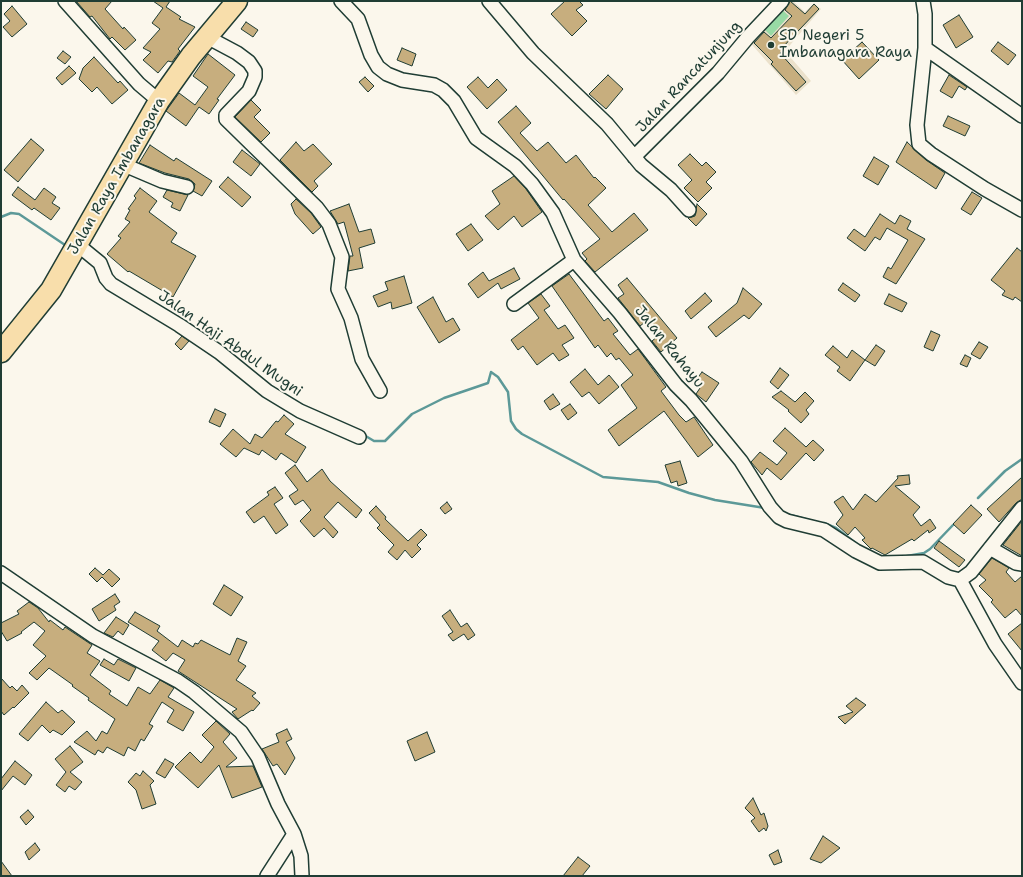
<!DOCTYPE html>
<style>
body{margin:0}
#map{position:relative;width:1023px;height:877px;overflow:hidden;background:#fbf7ec;font-family:"Shantell Sans",sans-serif}
canvas{display:block}
.frame{position:absolute;inset:0;border:2px solid #1f3d34;pointer-events:none}
</style>
<div id="map">
<canvas width="1023" height="877"></canvas>
<div class="frame"></div>
</div>
<script>
const ctx = document.querySelector('canvas').getContext('2d');
ctx.lineJoin = 'round';
function paint(path, color) { ctx.fillStyle = color; ctx.fill(path, 'evenodd'); }
const shape = rows => new Path2D(rows.map(r => 'M' + r).join(''));
function trace(path, color, width, dash) { ctx.strokeStyle = color; ctx.lineWidth = width; ctx.lineCap = dash ? 'butt' : 'round'; ctx.setLineDash(dash || []); ctx.stroke(path); }
function write(font, color, halo, rows, align = 'center') {
  ctx.font = font + ' "Shantell Sans",sans-serif'; ctx.lineWidth = 4; ctx.setLineDash([]); ctx.textBaseline = 'middle'; ctx.strokeStyle = halo; ctx.fillStyle = color; for (const [text, x, y, turn = 0] of rows) {
    ctx.save(); ctx.translate(x, y); ctx.rotate((+turn || 0) * Math.PI / 180); ctx.textAlign = isNaN(turn) ? turn : align; if (halo) ctx.strokeText(text, 0, 0); ctx.fillText(text, 0, 0); ctx.restore();
  }
}
const built = shape([
 [783,1,793,1,805,12,814,3,821,9,785,51,811,81,796,95,747,39]
]);
const green = shape([
 [779,7,789,16,771,36,761,26]
]);
const stream = shape([
 [1,217,11,213,19,214,68,247],
 [315,411,331,418],
 [364,435,374,441,385,441,412,414,444,398,488,383,491,372,498,377,508,392,511,421,516,429,522,434,603,477,658,482,689,493,715,500,765,508],
 [978,498,1005,471,1022,459],
 [783,513,809,520],
 [824,523,836,528,857,544],
 [907,556,924,553,930,549,953,525]
]);
const building = shape([
 [76,1,112,1,105,9,123,29,124,27,136,40,125,50,112,37,110,39,92,16,90,17,76,1],
 [153,1,170,1,166,7,181,17,179,19,195,27,178,49,180,51,172,62,168,61,158,73,143,60,151,52,143,48,160,29,152,23,163,8,153,1],
 [565,1,579,1,583,5,576,10,587,21,572,36,551,14,565,1],
 [790,1,805,14,814,4,819,9,781,49,782,51,780,53,806,82,796,91,771,64,773,62,754,43,764,32,771,38,792,16,785,10,790,1],
 [12,6,27,24,12,37,3,27,10,21,4,14,12,6],
 [959,15,973,37,956,48,943,25,959,15],
 [246,22,258,30,253,37,241,29,246,22],
 [862,42,879,60,859,79,842,60,862,42],
 [998,42,1016,55,1008,65,991,51,998,42],
 [402,48,416,54,412,66,397,60,402,48],
 [63,51,71,57,65,64,57,58,63,51],
 [208,54,235,75,217,99,219,100,209,114,199,107,186,126,166,111,179,93,195,105,208,87,193,76,208,54],
 [94,57,118,83,120,81,128,90,112,104,97,87,92,92,79,79,83,68,94,57],
 [69,66,76,73,62,85,56,78,69,66],
 [608,75,623,89,606,109,589,94,608,75],
 [949,75,967,87,965,90,959,86,952,98,940,91,949,75],
 [365,77,374,86,368,92,359,82,365,77],
 [478,77,488,88,497,79,507,90,487,109,467,87,478,77],
 [251,100,261,110,254,117,270,133,261,142,235,117,251,100],
 [516,106,531,123,520,133,537,151,548,142,566,163,576,155,594,178,595,177,606,188,588,205,612,232,634,213,648,230,595,272,585,261,587,259,582,253,600,239,564,199,563,200,498,122,516,106],
 [948,116,970,126,965,136,943,126,948,116],
 [31,139,44,150,18,182,4,170,31,139],
 [296,142,304,151,313,144,332,164,314,181,318,186,312,192,280,160,296,142],
 [907,142,926,160,945,173,936,189,896,162,907,142],
 [150,145,174,161,176,158,212,181,202,196,193,191,195,184,189,179,165,173,139,163,150,145],
 [242,150,260,164,251,176,233,162,242,150],
 [690,154,702,166,706,162,716,172,706,182,712,188,698,202,684,188,692,180,678,165,690,154],
 [874,157,889,166,878,185,863,176,874,157],
 [514,176,526,189,542,212,522,227,514,216,498,230,485,216,500,204,492,191,514,176],
 [228,177,251,197,242,207,219,187,228,177],
 [18,187,35,200,44,188,56,197,52,203,60,208,51,220,34,208,32,210,12,195,18,187],
 [140,188,157,201,149,212,177,233,171,242,196,256,173,297,129,271,128,272,107,254,121,238,118,236,130,222,125,219,130,210,128,209,136,198,134,196,140,188],
 [167,190,188,195,180,211,171,207,173,203,163,197,167,190],
 [972,192,982,198,971,215,961,209,972,192],
 [296,199,311,213,321,227,313,234,295,214,291,204,296,199],
 [349,204,359,232,371,229,375,243,359,248,363,268,348,271,350,256,353,256,344,222,338,224,330,211,349,204],
 [697,204,707,214,696,226,688,218,695,216,697,204],
 [880,214,895,224,900,215,911,221,907,229,925,239,896,284,883,277,888,267,891,269,908,240,887,228,880,240,875,237,865,251,847,238,854,229,865,237,880,214],
 [471,224,483,240,468,251,456,234,471,224],
 [1017,248,1022,252,1022,302,1015,297,1013,300,1002,295,1005,291,991,280,1017,248],
 [514,268,520,279,501,289,498,283,478,298,468,284,483,272,489,281,514,268],
 [569,274,604,321,608,318,618,331,613,334,630,355,638,349,666,387,661,391,679,415,686,422,694,417,713,445,698,457,664,411,619,446,608,430,637,408,621,385,633,375,619,358,616,360,611,353,607,357,598,345,595,348,552,286,569,274],
 [404,276,412,303,392,309,391,302,378,307,373,296,388,290,385,282,404,276],
 [627,278,677,338,661,352,652,341,658,336,645,322,640,326,618,298,624,294,618,285,627,278],
 [843,283,860,295,855,302,838,290,843,283],
 [743,288,762,304,749,319,744,315,716,337,708,327,737,303,743,288],
 [705,293,712,301,691,319,685,311,705,293],
 [541,294,550,306,544,310,558,329,565,325,574,338,562,345,569,355,559,361,553,353,537,365,523,346,518,350,511,340,539,318,528,303,541,294],
 [889,294,907,303,902,312,884,304,889,294],
 [433,297,446,322,453,318,460,330,439,343,417,307,433,297],
 [931,331,940,335,933,351,924,347,931,331],
 [182,336,189,341,181,350,175,344,182,336],
 [979,342,988,347,980,359,971,354,979,342],
 [876,345,885,351,875,366,865,360,876,345],
 [833,346,847,358,852,350,865,360,850,381,837,371,840,367,825,355,833,346],
 [965,355,971,358,967,367,960,364,965,355],
 [780,368,789,375,778,389,770,382,780,368],
 [585,369,598,385,609,375,619,387,599,404,589,392,582,397,570,382,585,369],
 [702,372,719,383,706,402,696,394,700,388,693,384,702,372],
 [781,391,795,402,805,392,814,401,806,410,809,414,801,423,788,411,789,410,772,397,781,391],
 [553,394,560,404,550,410,544,401,553,394],
 [570,404,577,413,568,420,561,410,570,404],
 [215,409,226,414,220,427,209,422,215,409],
 [284,415,294,424,285,434,306,447,296,463,281,453,276,460,262,450,259,455,244,448,236,457,220,444,233,429,250,444,255,434,262,438,276,421,278,422,284,415],
 [785,428,806,447,813,440,824,450,814,461,806,453,781,480,767,468,762,475,751,462,760,452,777,465,787,453,773,441,785,428],
 [680,461,687,483,678,486,677,481,671,483,665,465,680,461],
 [295,465,307,482,322,469,330,481,362,510,356,518,338,502,324,517,338,532,333,538,324,528,314,537,300,521,311,510,303,500,295,505,289,496,298,490,285,473,295,465],
 [909,475,910,484,895,486,920,507,913,515,921,526,930,519,936,528,929,533,928,530,914,541,912,539,885,555,872,548,871,549,862,540,865,538,855,527,848,535,836,524,843,515,834,502,843,496,853,510,865,494,876,502,898,478,897,476,909,475],
 [1022,477,1022,499,1016,503,999,522,987,509,1022,477],
 [275,487,283,498,274,504,288,525,276,534,264,516,254,523,246,512,269,495,267,492,275,487],
 [447,502,452,509,445,514,440,508,447,502],
 [971,505,982,515,964,534,953,524,971,505],
 [376,506,386,517,385,519,408,541,421,529,427,535,417,545,421,549,412,558,405,550,397,560,388,552,394,545,377,528,380,525,369,513,376,506],
 [1022,521,1022,556,1003,545,1022,521],
 [939,541,965,560,959,567,934,548,939,541],
 [992,558,1009,568,1006,572,1015,582,1022,576,1022,616,1016,609,1005,618,991,602,993,600,979,586,986,580,979,574,992,558],
 [95,568,103,575,109,569,120,579,112,587,102,577,97,582,89,574,95,568],
 [224,585,243,597,231,616,213,604,224,585],
 [115,594,120,602,114,606,116,610,99,621,92,609,115,594],
 [29,602,38,608,49,622,50,620,63,630,65,627,92,645,87,653,100,661,90,675,111,691,109,694,127,706,138,687,150,694,160,680,174,688,168,697,194,712,183,731,167,722,174,710,162,702,149,724,153,726,144,741,141,739,135,751,128,747,124,756,107,747,103,753,98,750,95,755,74,742,87,731,96,741,102,731,107,734,115,719,88,700,89,698,72,686,73,685,49,668,37,680,29,673,46,656,33,645,45,631,34,622,21,632,22,633,7,641,1,631,1,623,19,614,17,611,29,602],
 [450,610,461,627,467,623,475,635,468,640,464,634,453,641,448,635,453,632,442,616,450,610],
 [135,612,160,626,157,631,178,647,182,640,193,647,195,643,198,644,201,640,230,655,237,638,247,642,238,661,246,666,236,680,256,693,252,696,260,703,253,711,252,710,238,719,232,712,237,709,178,671,185,660,173,653,166,661,152,650,159,641,128,622,135,612],
 [116,617,129,625,123,635,118,631,113,637,104,633,116,617],
 [1022,623,1022,651,1008,634,1022,623],
 [104,659,114,665,118,659,136,668,129,681,100,665,104,659],
 [1,678,10,688,12,686,17,691,22,685,29,693,14,708,13,707,4,715,1,711,1,678],
 [856,698,866,705,845,724,838,717,853,712,846,706,856,698],
 [46,702,58,713,62,710,75,722,62,735,53,730,50,733,42,725,28,741,19,734,46,702],
 [216,721,230,734,223,742,237,758,226,767,253,766,262,787,232,798,219,765,198,788,175,767,190,752,201,763,214,747,202,735,216,721],
 [287,729,292,739,286,742,295,758,285,775,277,764,273,766,262,749,279,742,276,734,287,729],
 [427,732,435,752,415,761,407,741,427,732],
 [70,746,83,762,70,772,82,782,75,790,69,786,65,792,56,785,66,772,55,759,70,746],
 [165,759,174,764,165,778,156,773,165,759],
 [15,761,32,775,25,785,13,776,1,791,1,779,15,761],
 [143,771,154,781,150,785,156,804,142,809,136,790,128,782,136,773,140,776,143,771],
 [753,798,761,815,764,813,768,826,766,831,764,828,759,832,751,821,755,818,745,808,753,798],
 [28,810,34,817,26,825,20,817,28,810],
 [823,836,840,848,821,863,810,859,823,836],
 [35,843,40,850,29,860,25,852,35,843],
 [778,850,782,862,774,865,769,855,778,850],
 [578,857,590,866,582,876,563,876,578,857],
 [1,861,12,876,1,876,1,861]
]);
const minor = shape([
 [65,1,139,84,159,101],
 [341,1,358,19,371,55,378,67,387,74,402,80,434,85,443,90,454,101,476,138,515,166,532,184,553,213,574,260,620,313,676,385,691,400,741,461,770,507,779,517,787,521,824,530,856,551,880,563,923,562,948,577,960,580,971,572,1022,508],
 [489,1,533,53,607,124,641,165,671,190,689,210],
 [923,1,925,14,925,48,917,125,919,144,931,154,985,189,1022,210],
 [207,37,237,53,249,62,255,71,255,77,249,91,226,115,226,119,317,208,329,224,342,257,338,289,351,318,362,359,380,391],
 [925,48,1022,116],
 [634,157,718,73,748,37,782,1],
 [122,164,162,181,187,187],
 [78,245,100,263,106,278,111,284,179,325,219,352,267,391,300,411,359,437],
 [514,304,574,260],
 [990,548,1016,563,1022,564],
 [1,573,93,636,178,681,194,692,241,732,258,757,278,804,294,834,267,876],
 [960,580,995,644,1022,683],
 [294,834,301,856,302,876]
]);
const highway = shape([
 [1,352,51,290,159,101,191,56,237,1]
]);
const markers = [
 [771,45,4,"#1f3d34"]
];
const poiNames = [
 ["SD Negeri 5",779,36],
 ["Imbanagara Raya",779,53]
];
const streetNames = [
 ["Jalan Rancatunjung",689,77,-47],
 ["Jalan Raya Imbanagara",117,176,-60],
 ["Jalan Haji Abdul Mugni",230,344,35],
 ["Jalan Rahayu",669,347,51]
];
paint(built, '#ebe1cb');
paint(green, '#98daa5');
trace(stream, '#5c9998', 2.5);
paint(building, '#c7ae7e');
trace(building, '#1f3d34', 1);
trace(minor, '#1f3d34', 16);
trace(highway, '#1f3d34', 23);
trace(minor, '#fbf7ec', 13);
trace(highway, '#f8deab', 20);
for (const [x, y, r, color] of markers) { const dot = new Path2D(); dot.arc(x, y, r, 0, 2 * Math.PI); ctx.fillStyle = color; ctx.fill(dot); trace(dot, '#fbf7ec', 1.5); }
write('15px', '#1f3d34', '#fbf7ec', poiNames, 'left');
write('15px', '#1f3d34', '#fbf7ec', streetNames);
</script>
